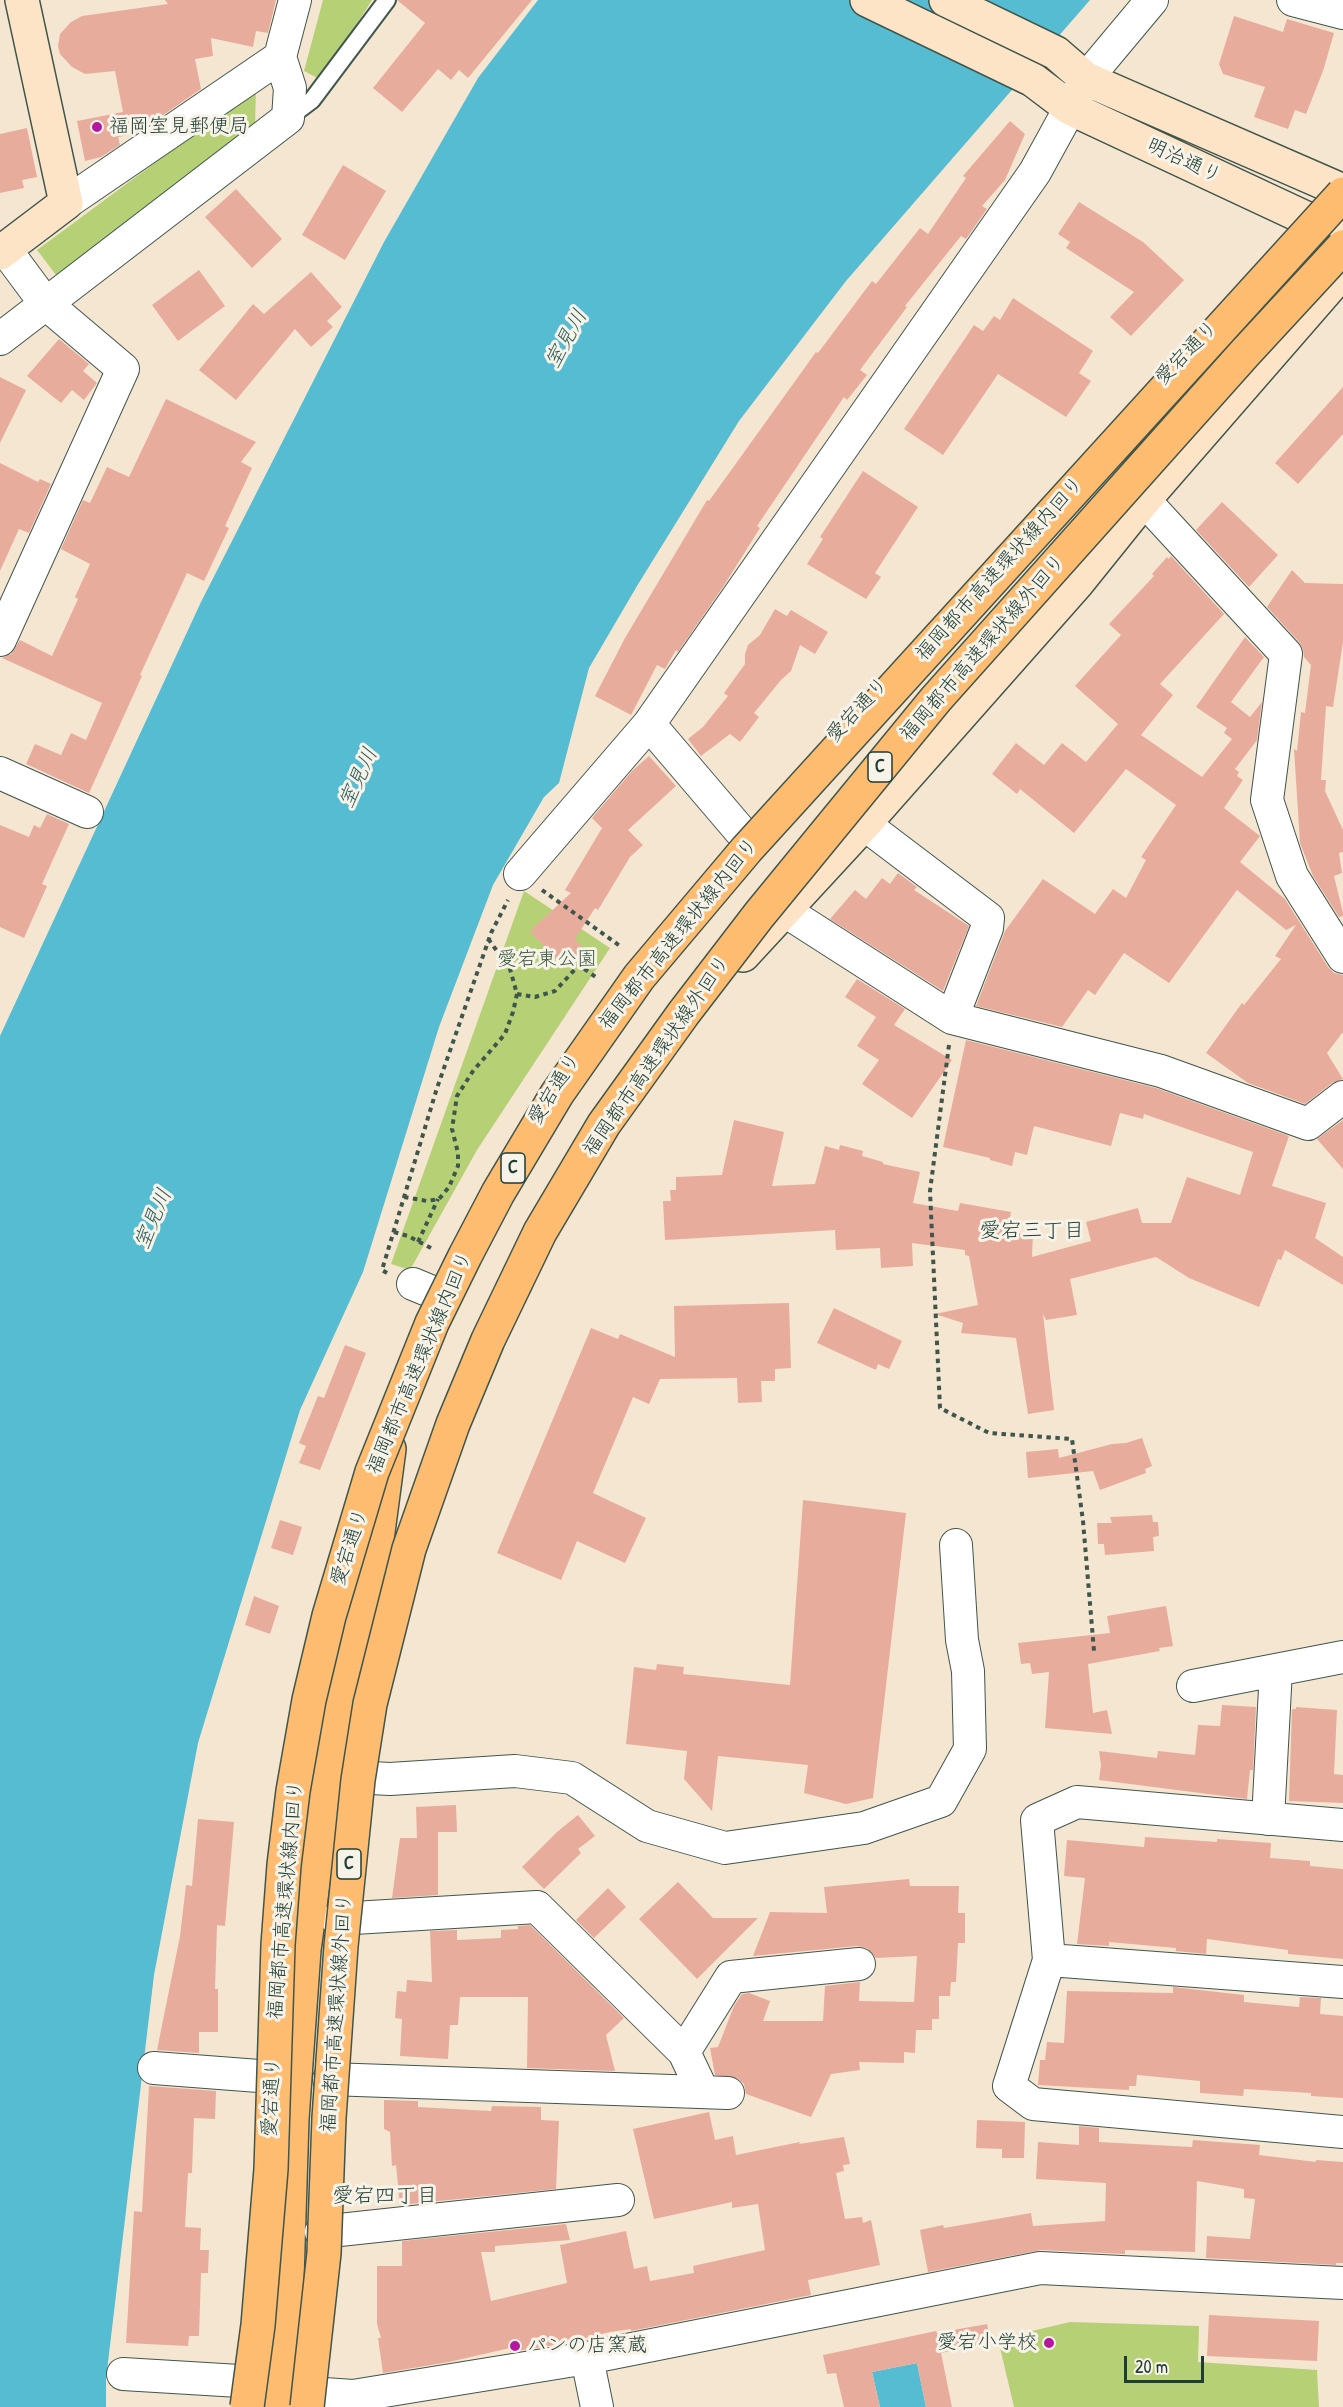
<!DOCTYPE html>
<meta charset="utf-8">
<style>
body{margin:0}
#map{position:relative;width:1343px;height:2407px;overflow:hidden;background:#f5e6d1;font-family:"Patrick Hand",sans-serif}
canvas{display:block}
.scale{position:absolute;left:1124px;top:2356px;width:80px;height:27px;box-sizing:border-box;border:3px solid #1f3d34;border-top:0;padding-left:8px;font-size:18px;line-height:21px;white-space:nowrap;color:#1f3d34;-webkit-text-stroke:4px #f7f3e8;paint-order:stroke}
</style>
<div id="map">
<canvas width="1343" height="2407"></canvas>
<div class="scale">20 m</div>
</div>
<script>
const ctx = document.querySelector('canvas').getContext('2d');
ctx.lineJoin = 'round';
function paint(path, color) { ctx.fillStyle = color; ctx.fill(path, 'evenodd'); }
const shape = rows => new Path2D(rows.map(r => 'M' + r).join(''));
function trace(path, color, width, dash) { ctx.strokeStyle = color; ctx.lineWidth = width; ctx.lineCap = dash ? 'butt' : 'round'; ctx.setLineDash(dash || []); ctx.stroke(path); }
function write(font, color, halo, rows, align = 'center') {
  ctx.font = font + ' "Patrick Hand","Klee One",sans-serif'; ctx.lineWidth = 6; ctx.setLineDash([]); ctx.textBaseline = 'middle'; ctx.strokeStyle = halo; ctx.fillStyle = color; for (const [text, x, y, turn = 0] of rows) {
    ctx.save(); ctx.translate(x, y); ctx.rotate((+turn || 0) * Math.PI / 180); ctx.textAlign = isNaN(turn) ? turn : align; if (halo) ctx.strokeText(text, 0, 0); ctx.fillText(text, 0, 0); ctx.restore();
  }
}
const green = shape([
 [323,0,372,0,321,80,304,71],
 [256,88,255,127,56,275,37,250],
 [524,891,610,948,477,1150,410,1270,391,1264],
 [1070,2322,1199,2326,1198,2362,1317,2370,1319,2407,1014,2407,998,2339]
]);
const water = shape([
 [538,0,1090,0,846,281,739,421,637,586,589,668,559,783,544,797,493,885,439,1027,363,1272,300,1410,198,1743,154,1975,106,2379,106,2407,0,2407,0,1036,201,602,384,242,478,78],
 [917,2363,926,2407,880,2407,872,2372]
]);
const building = shape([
 [165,0,276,0,268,33,256,31,253,47,211,38,213,56,195,59,201,89,159,118,146,120,147,126,135,134,118,137,120,145,101,157,85,161,77,121,123,112,115,71,85,74,72,67,60,54,58,46,60,34,71,22,82,16,168,4],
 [397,0,532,0,468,78,459,70,451,80,438,69,402,112,373,88,425,23],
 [1234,16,1283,32,1287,19,1334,33,1323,71,1306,114,1295,110,1288,129,1254,117,1265,87,1223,74,1219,64],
 [1010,121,1025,134,1005,180,982,206,987,209,966,239,961,236,905,306,907,307,860,370,867,375,847,400,844,397,757,526,760,528,723,587,678,652,676,650,665,669,657,665,631,715,595,696,625,638,707,500,709,501,816,352,818,353,872,281,876,284,920,228,928,234,966,178,963,176],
 [27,128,37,177,22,180,24,188,0,193,0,134],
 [343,165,386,191,345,260,302,235],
 [236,189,282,239,252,268,205,217],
 [1079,202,1143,242,1184,280,1131,336,1110,317,1134,292,1066,248,1070,242,1058,234],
 [199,270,225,306,178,341,152,305],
 [311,272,342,307,327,321,333,327,311,347,295,329,236,400,199,370,253,304,264,314],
 [1013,298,1093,351,1079,373,1091,381,1066,417,998,374,943,455,904,429,974,325,983,331,994,316,1000,320],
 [59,339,89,364,83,371,97,383,84,400,72,390,61,403,27,376],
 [0,377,26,390,0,443],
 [1343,387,1343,434,1298,484,1275,463],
 [166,399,256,442,241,462,252,468,225,526,229,528,204,581,187,573,140,675,142,676,89,793,26,764,35,744,61,755,71,733,86,740,102,703,2,658,11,654,20,640,52,656,78,599,75,597,90,564,61,549,83,500,90,503,107,467,129,477],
 [0,463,38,482,40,479,51,484,29,533,19,529,0,571],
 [863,471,918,507,875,573,881,577,866,599,807,564,823,539,820,537],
 [1222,502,1278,555,1249,587,1196,530],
 [1171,556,1224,614,1160,684,1173,695,1141,735,1202,777,1232,739,1224,733,1227,728,1196,707,1245,637,1264,657,1231,702,1250,717,1262,702,1257,740,1235,769,1239,772,1237,776,1243,780,1224,808,1260,836,1240,862,1285,899,1328,967,1334,973,1343,975,1343,1032,1327,1053,1343,1079,1332,1083,1305,1104,1248,1083,1206,1053,1242,1003,1244,1005,1281,959,1275,956,1296,925,1286,930,1237,890,1169,983,1124,953,1095,995,1088,990,1062,1027,976,1006,1005,931,1043,879,1095,914,1113,889,1126,898,1146,860,1141,857,1176,805,1126,769,1074,833,1020,789,1017,794,992,774,1016,743,1044,765,1062,743,1086,762,1118,724,1075,686,1121,635,1109,624,1154,576,1152,574,1167,557,1169,559],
 [1292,570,1305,583,1343,584,1343,642,1333,707,1326,706,1321,780,1326,780,1325,791,1343,830,1343,852,1339,853,1342,873,1334,876,1343,913,1343,916,1339,917,1313,876,1300,843,1294,749,1297,751,1301,712,1305,713,1311,665,1304,657,1303,649,1299,642,1267,607],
 [775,609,787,616,791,610,828,632,815,654,800,645,791,671,781,680,754,713,759,717,740,742,730,734,701,756,688,739,703,727,728,696,724,693,745,664,745,654,748,645,760,635],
 [649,756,676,786,628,830,643,845,630,857,598,910,595,908,575,939,584,949,564,968,530,931,571,893,565,890,602,828,592,818,632,771],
 [47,814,69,824,42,884,47,886,24,938,0,927,0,825,29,837,34,825,40,828],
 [898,873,917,887,914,890,969,926,943,991,830,919,855,890,866,899,882,878,890,884],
 [857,979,905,1009,894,1025,952,1060,912,1118,862,1084,879,1060,857,1046,876,1017,845,997],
 [966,1040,1156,1088,1289,1136,1272,1186,1326,1203,1315,1238,1343,1257,1343,1285,1285,1250,1281,1260,1278,1259,1259,1307,1189,1278,1156,1257,1070,1279,1077,1315,1046,1320,1043,1314,1054,1410,1028,1414,1016,1338,961,1333,963,1323,935,1314,978,1305,969,1256,965,1255,965,1250,912,1243,913,1266,881,1268,880,1248,836,1250,835,1230,665,1240,663,1201,671,1201,670,1190,676,1190,676,1177,722,1175,734,1120,784,1132,772,1186,815,1184,825,1146,839,1150,840,1145,863,1151,862,1156,883,1162,883,1164,920,1172,913,1203,958,1211,960,1203,1011,1212,1008,1233,1033,1233,1032,1257,1091,1241,1086,1222,1138,1208,1142,1223,1171,1223,1187,1177,1240,1195,1253,1152,1144,1114,1143,1119,1120,1113,1111,1146,1034,1126,1027,1155,1015,1152,1012,1166,990,1160,990,1158,943,1147],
 [1343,1120,1343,1169,1317,1139],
 [789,1303,791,1368,775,1369,775,1381,761,1381,762,1402,738,1403,737,1378,660,1379,649,1404,633,1397,593,1493,646,1518,625,1563,577,1541,561,1580,497,1553,591,1328,618,1339,620,1334,675,1357,674,1306],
 [834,1308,902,1341,889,1369,878,1364,876,1370,817,1343],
 [345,1345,366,1353,320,1470,299,1463,306,1446,299,1443,318,1396,324,1398],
 [1142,1438,1152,1466,1145,1469,1146,1473,1100,1490,1093,1471,1028,1478,1026,1452,1058,1449,1059,1458,1112,1444,1126,1443],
 [803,1500,906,1513,873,1798,846,1804,804,1793,808,1765,718,1756,712,1811,684,1779,687,1751,626,1744,634,1667,656,1670,657,1664,684,1667,683,1674,790,1685],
 [1152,1515,1153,1522,1158,1522,1159,1536,1153,1537,1154,1551,1105,1555,1104,1544,1098,1544,1097,1523,1112,1523,1110,1517],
 [280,1520,302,1527,293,1555,271,1548],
 [254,1596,279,1606,270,1634,245,1625],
 [1166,1606,1173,1646,1159,1648,1160,1651,1088,1664,1093,1713,1107,1710,1112,1734,1045,1728,1049,1672,1032,1674,1030,1663,1021,1664,1018,1643,1110,1633,1107,1616],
 [1222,1705,1256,1707,1253,1770,1250,1770,1247,1799,1099,1780,1101,1765,1099,1751,1157,1758,1158,1751,1195,1755,1198,1725,1220,1726],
 [1296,1707,1337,1710,1334,1774,1343,1775,1343,1803,1289,1801,1292,1709,1296,1709],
 [456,1805,457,1832,438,1832,438,1895,392,1898,400,1838,417,1838,416,1807],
 [578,1815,595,1836,578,1849,581,1853,544,1889,522,1867,557,1832],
 [198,1819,234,1822,225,1926,217,1925,215,1989,218,1989,218,2032,199,2032,199,2053,157,2050,180,1936,186,1885,192,1886],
 [1145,1837,1217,1842,1217,1839,1271,1843,1270,1858,1310,1861,1310,1866,1343,1869,1343,1959,1288,1954,1288,1950,1207,1939,1206,1954,1176,1951,1176,1948,1109,1942,1109,1946,1077,1944,1085,1878,1064,1876,1067,1840,1144,1847],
 [909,1879,910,1886,959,1886,958,1913,965,1913,965,1943,958,1943,956,1982,951,1982,950,1996,939,1996,939,2019,932,2019,932,2030,916,2030,915,2053,904,2052,904,2063,859,2062,860,2070,831,2074,811,2117,746,2094,744,2084,737,2078,715,2075,710,2048,718,2047,734,2006,742,1994,749,1993,770,2001,763,2021,823,2021,825,1986,860,1982,859,2001,914,2002,917,1956,876,1958,867,1948,857,1946,753,1956,770,1912,827,1913,824,1887],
 [678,1882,713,1918,758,1918,697,1979,639,1919],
 [608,1888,626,1907,594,1938,576,1920],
 [530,1925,624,2018,606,2035,615,2071,527,2068,528,1997,460,1997,458,2025,450,2025,448,2059,400,2056,402,2019,395,2018,397,1991,406,1992,407,1980,432,1982,430,1931,457,1930,457,1940,501,1938,501,1930,518,1929,518,1926],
 [1173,1987,1244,1995,1244,2002,1299,2007,1300,1997,1321,1998,1320,2014,1343,2016,1343,2098,1311,2096,1311,2093,1244,2089,1243,2096,1200,2093,1200,2081,1137,2075,1136,2086,1129,2086,1129,2090,1038,2085,1040,2060,1045,2060,1047,2042,1064,2043,1067,1991,1173,1993],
 [149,2086,216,2091,215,2119,194,2118,192,2173,188,2173,185,2227,201,2228,200,2250,209,2250,208,2273,201,2273,199,2336,189,2336,188,2346,126,2343,134,2211,142,2212],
 [384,2100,418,2101,418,2107,491,2111,492,2106,541,2107,541,2120,559,2121,556,2189,400,2205,396,2165,392,2166,390,2132,384,2129],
 [709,2112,715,2140,733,2136,736,2155,800,2142,799,2144,844,2137,850,2164,843,2165,844,2171,836,2173,845,2219,862,2217,863,2223,871,2220,880,2265,808,2280,811,2295,631,2331,631,2329,610,2332,561,2344,510,2352,510,2348,449,2362,383,2373,378,2338,381,2338,377,2324,377,2266,402,2266,402,2241,566,2224,570,2240,495,2246,495,2252,481,2252,491,2301,567,2283,560,2245,626,2231,634,2269,647,2266,650,2281,694,2273,693,2266,765,2250,758,2204,732,2208,732,2202,654,2219,633,2129],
 [977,2120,1025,2122,1024,2158,1002,2158,1002,2149,976,2148],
 [1079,2126,1099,2128,1099,2142,1192,2147,1193,2140,1260,2145,1259,2155,1316,2162,1316,2160,1343,2162,1343,2263,1336,2263,1336,2265,1206,2258,1207,2236,1250,2239,1255,2199,1244,2198,1244,2189,1197,2181,1195,2252,1125,2250,1125,2254,1041,2250,928,2272,920,2230,943,2225,944,2228,1031,2213,1033,2226,1105,2221,1106,2183,1036,2179,1038,2142,1079,2145],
 [1209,2315,1319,2321,1317,2361,1207,2356],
 [987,2324,991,2342,941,2353,952,2407,926,2407,917,2363,872,2372,880,2407,844,2407,836,2373,827,2374,823,2355,936,2331,937,2333]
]);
const path = shape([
 [542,890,620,946],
 [517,994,535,997,555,991,579,965,597,978],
 [949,1045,930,1191,940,1408,989,1433,1072,1439,1083,1521,1094,1651],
 [404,1197,427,1201,439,1199,449,1187,458,1166,458,1153,452,1129,457,1096,473,1071,505,1034,513,1012,517,994,510,969,489,940],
 [394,1232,408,1236,431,1248],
 [418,1242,438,1199],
 [387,1273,382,1270,437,1088,491,933,508,900]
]);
const lane = shape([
 [288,118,312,100,387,0]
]);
const street = shape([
 [1293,0,1343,13],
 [66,203,280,57,295,0],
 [0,339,288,118,290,88,280,57],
 [1144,500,1286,654,1267,800,1292,876,1343,957],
 [0,640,123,369,45,303,5,249],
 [649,724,742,833],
 [0,773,87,812],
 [864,824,988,918,987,928,952,1018],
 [520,874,649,724,1035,172,1086,79,1152,0],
 [785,911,952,1018,1161,1071,1308,1124,1343,1097],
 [413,1284,442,1296],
 [1193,1686,1343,1657],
 [353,1777,390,1779,515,1771,572,1778,647,1826,725,1848,864,1828,941,1801,970,1749,968,1671,962,1640,956,1545],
 [1268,1819,1276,1670],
 [1343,1825,1077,1802,1037,1820,1049,1960,1009,2086,1033,2104,1343,2132],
 [337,1919,537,1907,684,2052,703,2092],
 [1049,1960,1343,1982],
 [684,2052,731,1977,859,1964],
 [154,2068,272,2077],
 [329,2079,728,2093],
 [321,2232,618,2200],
 [123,2374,256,2382],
 [310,2393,353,2396,587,2358],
 [597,2407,587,2358,1040,2268,1343,2283]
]);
const secondary = shape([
 [867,0,1033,80,1070,108,1314,222,1343,220],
 [946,0,1056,53,1086,79,1343,191],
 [0,253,66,203,22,0],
 [743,955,864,824,1078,582,1144,500,1343,271]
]);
const highway = shape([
 [274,2407,277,2390,287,2279,292,2119,304,1950,337,1706,374,1562,389,1449]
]);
const highwayBridge = shape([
 [247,2407,258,2325,271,2169,278,1945,284,1865,293,1791,309,1700,329,1616,372,1472,432,1323,465,1256,498,1193,557,1094,639,977,747,849,1343,194],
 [307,2407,324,2253,329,2118,341,1946,358,1780,370,1704,409,1549,453,1424,488,1340,540,1232,604,1124,683,1014,759,915,936,699,1245,353,1343,247]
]);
const markers = [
 [97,127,6,"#b5179e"],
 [1049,2343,6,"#b5179e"],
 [515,2346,6,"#b5179e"]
];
const shields = [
 [880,767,24],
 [513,1168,24],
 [349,1864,24]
];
const shieldNames = [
 ["C",880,767],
 ["C",513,1168],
 ["C",349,1864]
];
const poiNames = [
 ["福岡室見郵便局",109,127],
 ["愛宕小学校",1037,2343,"right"],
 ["パンの店窯蔵",527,2346]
];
const streetNames = [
 ["明治通り",1184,161,25],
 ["愛宕通り",1187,353,-46],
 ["福岡都市高速環状線内回り",1000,569,-48],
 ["福岡都市高速環状線外回り",983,648,-49],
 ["愛宕通り",858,710,-47],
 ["福岡都市高速環状線内回り",679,934,-51],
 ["福岡都市高速環状線外回り",657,1056,-55],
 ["愛宕通り",555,1089,-58],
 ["福岡都市高速環状線内回り",420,1363,-67],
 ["愛宕通り",350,1547,-72],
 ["福岡都市高速環状線内回り",286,1900,-85],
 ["福岡都市高速環状線外回り",337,2013,-86],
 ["愛宕通り",272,2097,-87]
];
const parkNames = [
 ["愛宕東公園",547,960]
];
const waterNames = [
 ["室見川",567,339,-61],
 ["室見川",359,778,-65],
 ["室見川",154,1219,-67]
];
const neighbourhoodNames = [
 ["愛宕三丁目",1032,1231],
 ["愛宕四丁目",385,2196]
];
paint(green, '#b6d076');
paint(water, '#55bcd2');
paint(building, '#e8ac9d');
trace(lane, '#3f564c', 20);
trace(street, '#3f564c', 34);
trace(secondary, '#3f564c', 36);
trace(highway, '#3f564c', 36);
trace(path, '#3f564c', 4, [4.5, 4.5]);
trace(lane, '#fff', 16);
trace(street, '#fff', 32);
trace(secondary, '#fee4c6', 33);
trace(highway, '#fdbc70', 33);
trace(highwayBridge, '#3f564c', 36, []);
trace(highwayBridge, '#fdbc70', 33);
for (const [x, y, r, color] of markers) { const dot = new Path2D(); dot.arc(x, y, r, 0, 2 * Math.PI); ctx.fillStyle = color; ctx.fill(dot); trace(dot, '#f7f3e8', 2); }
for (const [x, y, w] of shields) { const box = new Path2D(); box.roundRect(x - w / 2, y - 15, w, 30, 4.5); ctx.fillStyle = '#f7f3e8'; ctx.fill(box); trace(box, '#1f3d34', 1.5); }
write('bold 18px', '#1f3d34', null, shieldNames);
write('20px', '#1f3d34', '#f7f3e8', poiNames, 'left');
write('20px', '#1f3d34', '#f7f3e8', streetNames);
write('20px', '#3d5a41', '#f7f3e8', parkNames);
write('italic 21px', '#2c5d5c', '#f7f3e8', waterNames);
write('21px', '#1f3d34', '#f7f3e8', neighbourhoodNames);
</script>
